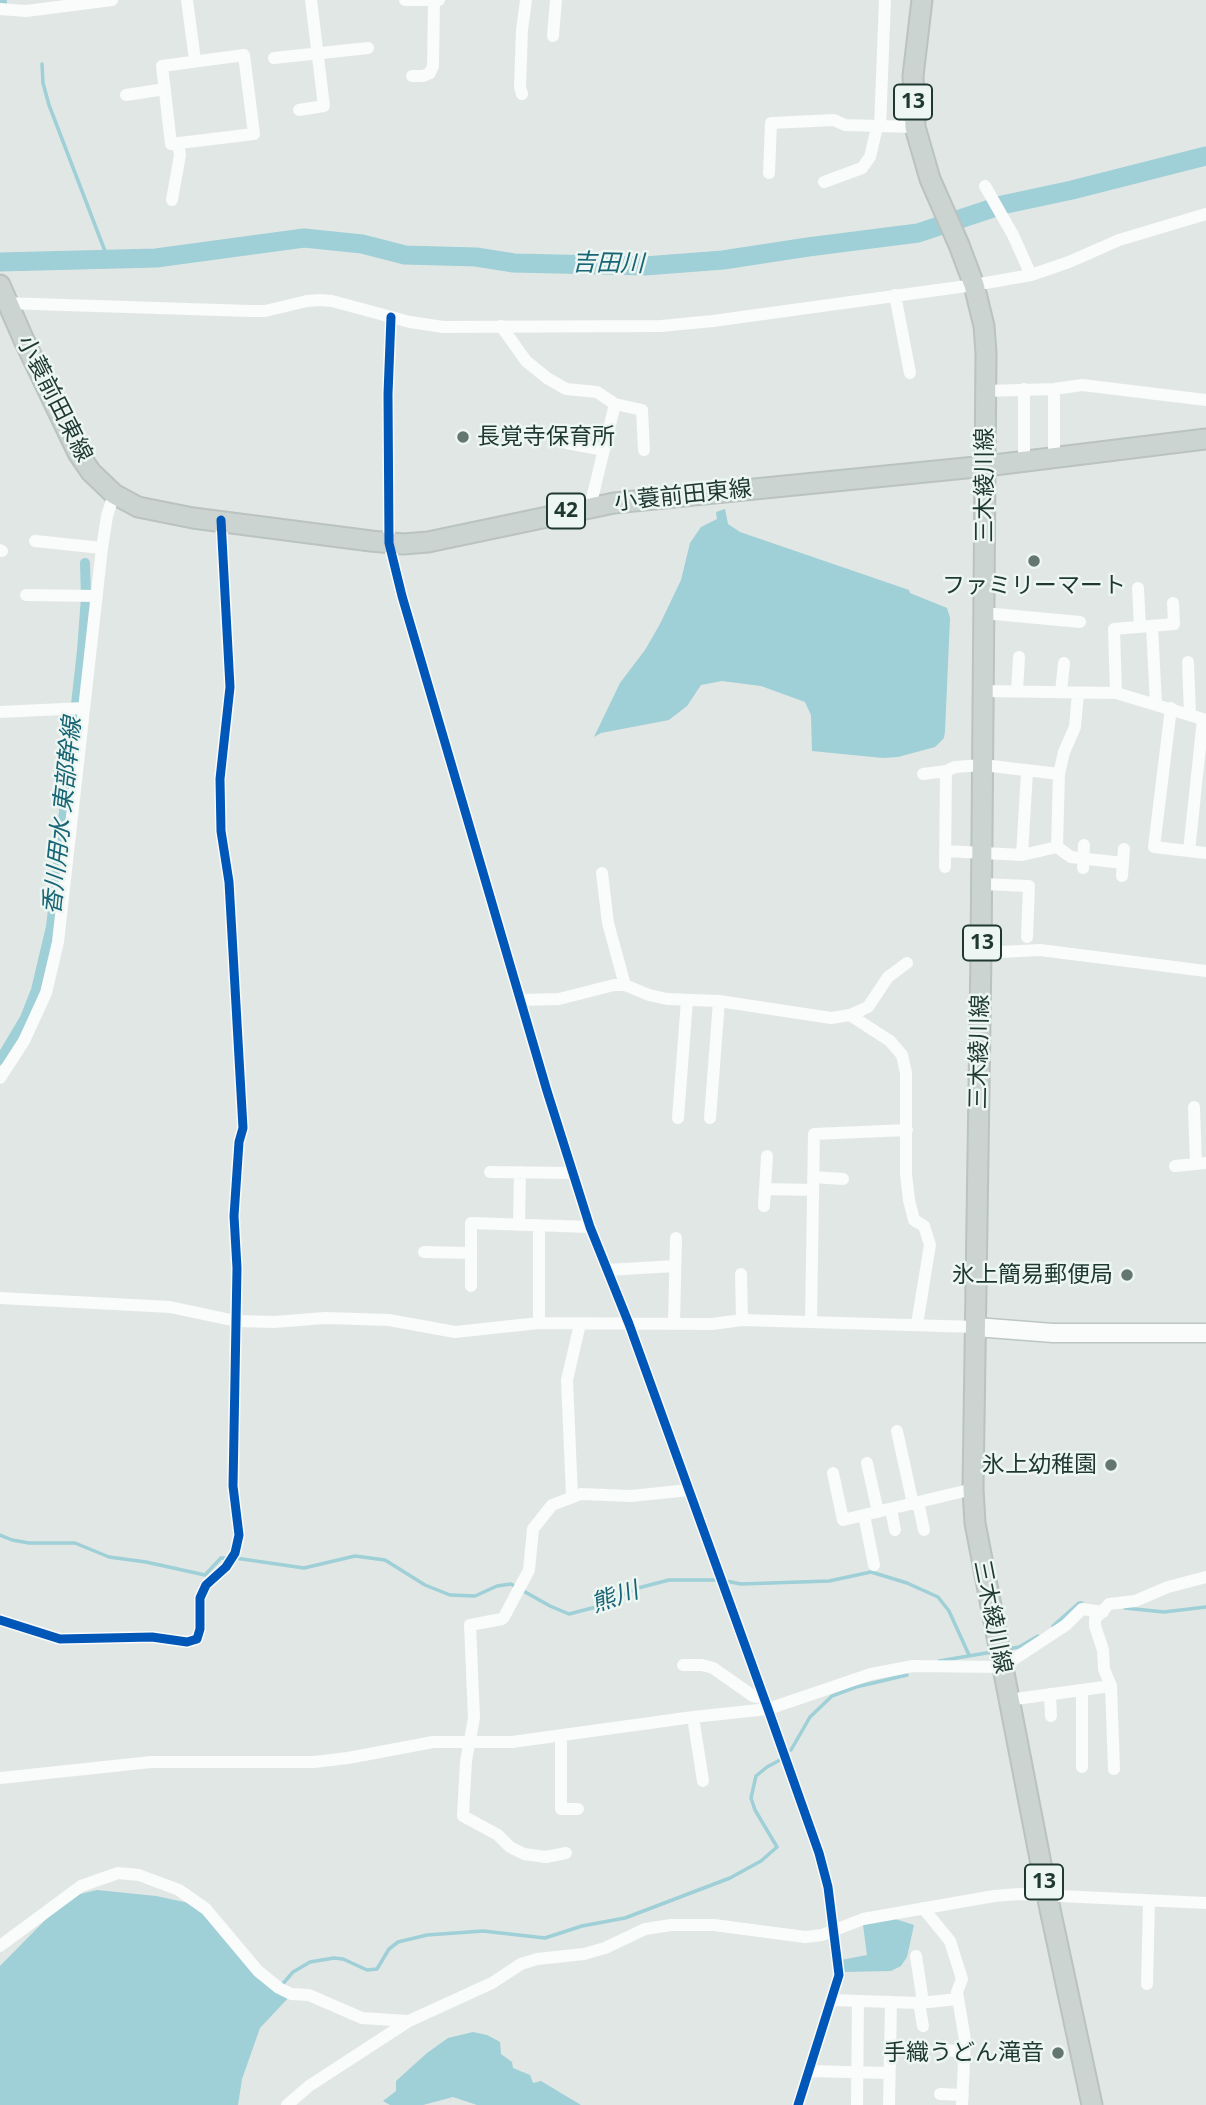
<!DOCTYPE html>
<meta charset="utf-8">
<style>
body{margin:0}
canvas{display:block;background:#e0e7e4}
</style>
<canvas width="1206" height="2105"></canvas>
<script>
const ctx = document.querySelector('canvas').getContext('2d');
ctx.lineJoin = 'round';
function paint(path, color) { ctx.fillStyle = color; ctx.fill(path, 'evenodd'); }
const shape = rows => new Path2D(rows.map(r => 'M' + r).join(''));
function trace(path, color, width, dash) { ctx.strokeStyle = color; ctx.lineWidth = width; ctx.lineCap = dash ? 'butt' : 'round'; ctx.setLineDash(dash || []); ctx.stroke(path); }
function write(font, color, halo, rows, align = 'center') {
  ctx.font = font + ' "Noto Sans","Noto Sans JP",sans-serif'; ctx.lineWidth = 5; ctx.setLineDash([]); ctx.textBaseline = 'middle'; ctx.strokeStyle = halo; ctx.fillStyle = color; for (const [text, x, y, turn = 0] of rows) {
    ctx.save(); ctx.translate(x, y); ctx.rotate((+turn || 0) * Math.PI / 180); ctx.textAlign = isNaN(turn) ? turn : align; if (halo) ctx.strokeText(text, 0, 0); ctx.fillText(text, 0, 0); ctx.restore();
  }
}
const water = shape([
 [725,509,728,524,740,532,909,590,910,593,947,608,950,618,945,731,944,738,935,747,898,757,883,758,812,751,811,715,805,702,761,686,722,681,701,685,687,706,669,720,601,733,594,737,620,683,645,650,660,624,681,580,690,543,701,527,717,519,716,512],
 [97,1890,156,1896,189,1903,210,1917,291,1995,260,2028,242,2079,238,2105,0,2105,0,1966,58,1907,80,1894],
 [892,1918,914,1925,907,1957,901,1966,891,1971,842,1972,841,1960,867,1955,863,1925],
 [473,2032,487,2035,500,2042,501,2054,512,2062,513,2068,530,2075,533,2083,541,2081,581,2105,477,2105,453,2097,423,2105,390,2105,383,2101,396,2091,396,2081,427,2053,448,2038]
]);
const stream = shape([
 [42,64,43,83,49,105,108,259],
 [0,1535,12,1540,29,1543,75,1543,109,1557,146,1562,205,1575,221,1558,228,1558],
 [235,1558,304,1568,355,1556,385,1560,425,1585,450,1595,475,1596,497,1586,511,1584,550,1606,569,1614,596,1607,638,1588,669,1580,718,1580],
 [726,1581,741,1584,829,1581,871,1572,907,1583,938,1597,949,1611,969,1655],
 [1125,1608,1164,1612,1206,1607],
 [1053,1626,1079,1603,1082,1603],
 [1007,1649,1019,1647,1038,1636],
 [939,1661,992,1652],
 [791,1750,810,1717,832,1696,856,1687,907,1675],
 [281,1986,293,1972,310,1962,334,1958,343,1959,367,1970,377,1969,389,1949,398,1942,427,1935,483,1931,545,1938,582,1926,625,1918,730,1878,761,1861,777,1847,755,1810,751,1798,756,1776,767,1767,780,1760]
]);
const canal = shape([
 [0,1,2,2],
 [0,1060,25,1018,36,990,51,927,82,651,86,597,85,563]
]);
const river = shape([
 [0,262,156,258,304,238,362,244,405,255,476,257,514,263,645,266,723,260,808,247,918,233,1002,205,1072,190,1206,156]
]);
const street = shape([
 [187,0,195,60],
 [405,0,439,0],
 [0,9,26,11,112,0],
 [553,36,556,0],
 [244,55,254,134,171,144,162,66,244,55],
 [274,58,368,48],
 [412,76,423,76,430,73,433,66,434,1],
 [522,94,520,87,522,30,526,0],
 [126,95,165,89],
 [299,110,324,106,311,0],
 [880,127,885,0],
 [769,173,771,123,834,120,845,125,915,127],
 [824,182,862,168,870,157,877,127],
 [985,186,1013,235,1031,275],
 [172,200,180,155,178,143],
 [895,295,910,373],
 [4,303,250,311,265,311,307,301,320,300,332,301,410,322,443,327,661,326,713,321,974,285,1031,275,1069,262,1119,240,1206,214],
 [391,317,388,394,389,543,402,596,547,1091,590,1227,629,1324,768,1709,819,1853,828,1887,839,1975,798,2105],
 [501,326,526,361,547,378,566,389,597,392,615,404,642,410,644,450],
 [1024,389,1024,461],
 [1054,389,1054,458],
 [986,391,1054,389,1082,385,1206,400],
 [567,443,604,450],
 [590,507,615,404],
 [35,541,102,548],
 [0,550,2,551],
 [1138,588,1140,627],
 [26,595,97,596],
 [984,613,1080,622],
 [1152,626,1156,704],
 [1188,662,1190,715],
 [983,691,1116,693,1206,720],
 [1017,691,1019,657],
 [1061,692,1064,663],
 [1116,693,1114,629,1174,624,1173,603],
 [1171,708,1154,847,1206,853],
 [0,712,84,708],
 [923,774,946,771,955,767,983,765,1059,774],
 [1057,847,1059,774,1064,752,1075,727,1078,693],
 [946,851,1022,855,1057,847,1071,857,1123,863],
 [1189,851,1203,719],
 [1022,855,1027,772],
 [945,867,946,771],
 [1083,868,1084,845],
 [602,873,608,923,625,985],
 [1122,876,1124,849],
 [982,884,1029,886,1027,937],
 [981,953,1040,950,1206,971],
 [522,1000,559,999,614,985,625,985,649,995,667,999,719,1001,831,1018,850,1015,868,1007,888,977,907,963],
 [850,1015,890,1041,902,1055,906,1073,906,1174,909,1200,914,1220,924,1226,930,1245,917,1324],
 [0,1078,24,1041,46,993,58,942,102,548,107,516,114,494],
 [1194,1107,1196,1164],
 [678,1118,687,1000],
 [710,1118,719,1001],
 [1175,1166,1206,1163],
 [490,1172,573,1173],
 [813,1177,843,1179],
 [765,1189,813,1190],
 [764,1206,767,1156],
 [519,1225,520,1172],
 [539,1225,539,1323],
 [424,1252,471,1253],
 [607,1270,675,1266],
 [741,1274,742,1320],
 [471,1286,471,1223,590,1227],
 [0,1298,170,1307,236,1321,274,1322,325,1318,389,1320,455,1332,539,1323,712,1324,742,1320,976,1327],
 [811,1321,814,1134,907,1130],
 [674,1324,676,1238],
 [897,1431,913,1504],
 [867,1463,878,1512],
 [833,1473,843,1520,973,1489],
 [572,1496,567,1380,580,1324],
 [918,1502,924,1530],
 [891,1509,895,1530],
 [864,1515,874,1565],
 [0,1620,60,1639,152,1637,187,1642,197,1639,200,1629,200,1598,206,1585,226,1567,235,1553,239,1535,233,1486,237,1268,234,1216,239,1142,243,1128,229,882,221,831,220,779,230,687,221,520],
 [683,1665,702,1665,713,1668,753,1696,763,1698],
 [1050,1694,1051,1716],
 [1008,1700,1111,1686],
 [693,1717,703,1781],
 [561,1736,561,1809,578,1809],
 [1082,1767,1082,1690],
 [1114,1769,1111,1686,1104,1669,1103,1650,1095,1626,1095,1619,1109,1604,1135,1601,1168,1587,1206,1577],
 [0,1778,151,1762,314,1762,348,1758,433,1742,512,1742,693,1717,768,1709,871,1674,913,1666,1002,1667,1066,1625,1082,1609,1103,1612],
 [566,1853,546,1857,524,1854,510,1847,498,1835,463,1816,466,1761,474,1718,470,1625,502,1619,504,1617,529,1570,533,1529,552,1505,581,1494,631,1496,689,1490],
 [923,1908,950,1941,962,1979,957,1992,965,2040,962,2105],
 [0,1946,81,1886,118,1873,139,1875,179,1890,206,1909,258,1971,279,1988,291,1994,309,1995,362,2018,408,2021],
 [916,1956,923,2002],
 [1147,1984,1149,1900],
 [832,2000,919,2003,958,1999],
 [919,2003,923,2026],
 [946,2050,964,2052],
 [809,2071,889,2073],
 [940,2094,963,2095],
 [287,2105,309,2086,409,2021,492,1983,521,1964,537,1959,584,1954,605,1948,645,1929,671,1925,714,1925,805,1937,822,1935,863,1919,994,1896,1019,1894,1206,1903],
 [857,2105,858,2002],
 [889,2105,891,2003]
]);
const secondary = shape([
 [976,1327,1053,1333,1206,1333]
]);
const primary = shape([
 [922,0,913,76,915,127,930,179,959,245,974,285,984,326,986,353,981,953,973,1489,975,1523,1047,1895,1092,2105],
 [0,285,23,338,78,453,91,472,114,494,138,507,193,518,371,541,403,544,428,542,614,503,986,466,1206,439]
]);
const cycleway = shape([
 [391,317,388,394,389,543,402,596,547,1091,590,1227,629,1324,768,1709,819,1853,828,1887,839,1975,798,2105],
 [0,1620,60,1639,152,1637,187,1642,197,1639,200,1629,200,1598,206,1585,226,1567,235,1553,239,1535,233,1486,237,1268,234,1216,239,1142,243,1128,229,882,221,831,220,779,230,687,221,520]
]);
const markers = [
 [463,437,7,"#637670"],
 [1034,561,7,"#637670"],
 [1127,1275,7,"#637670"],
 [1111,1465,7,"#637670"],
 [1058,2053,7,"#637670"]
];
const shields = [
 [913,102,38],
 [566,511,38],
 [982,943,38],
 [1044,1882,38]
];
const shieldNames = [
 ["13",913,102],
 ["42",566,511],
 ["13",982,943],
 ["13",1044,1882]
];
const streetNames = [
 ["小蓑前田東線",54,399,63],
 ["三木綾川線",985,485,-90],
 ["小蓑前田東線",683,496,-6],
 ["三木綾川線",980,1052,-89],
 ["三木綾川線",992,1617,79]
];
const poiNames = [
 ["長覚寺保育所",477,437,"left"],
 ["ファミリーマート",1034,586,"center"],
 ["氷上簡易郵便局",1113,1275],
 ["氷上幼稚園",1097,1465],
 ["手織うどん滝音",1044,2053]
];
const waterNames = [
 ["吉田川",608,264,1],
 ["香川用水 東部幹線",63,816,-84],
 ["熊川",615,1598,-19]
];
paint(water, '#9fcfd7');
trace(stream, '#9fcfd7', 3.5);
trace(canal, '#9fcfd7', 10);
trace(river, '#9fcfd7', 19);
trace(secondary, '#bcc6c2', 21);
trace(primary, '#bac3c1', 23);
trace(street, '#fafbfb', 12);
trace(secondary, '#fafbfb', 18);
trace(primary, '#cbd4d1', 19);
trace(cycleway, '#0057b8', 9);
for (const [x, y, r, color] of markers) { const dot = new Path2D(); dot.arc(x, y, r, 0, 2 * Math.PI); ctx.fillStyle = color; ctx.fill(dot); trace(dot, '#edf6f2', 2.5); }
for (const [x, y, w] of shields) { const box = new Path2D(); box.roundRect(x - w / 2, y - 17.5, w, 35, 5); ctx.fillStyle = '#edf6f2'; ctx.fill(box); trace(box, '#1f3932', 2); }
write('bold 21px', '#1f3932', null, shieldNames);
write('23px', '#1f3932', '#edf6f2', streetNames);
write('23px', '#1f3932', '#edf6f2', poiNames, 'right');
write('italic 24px', '#186675', '#edf6f2', waterNames);
</script>
